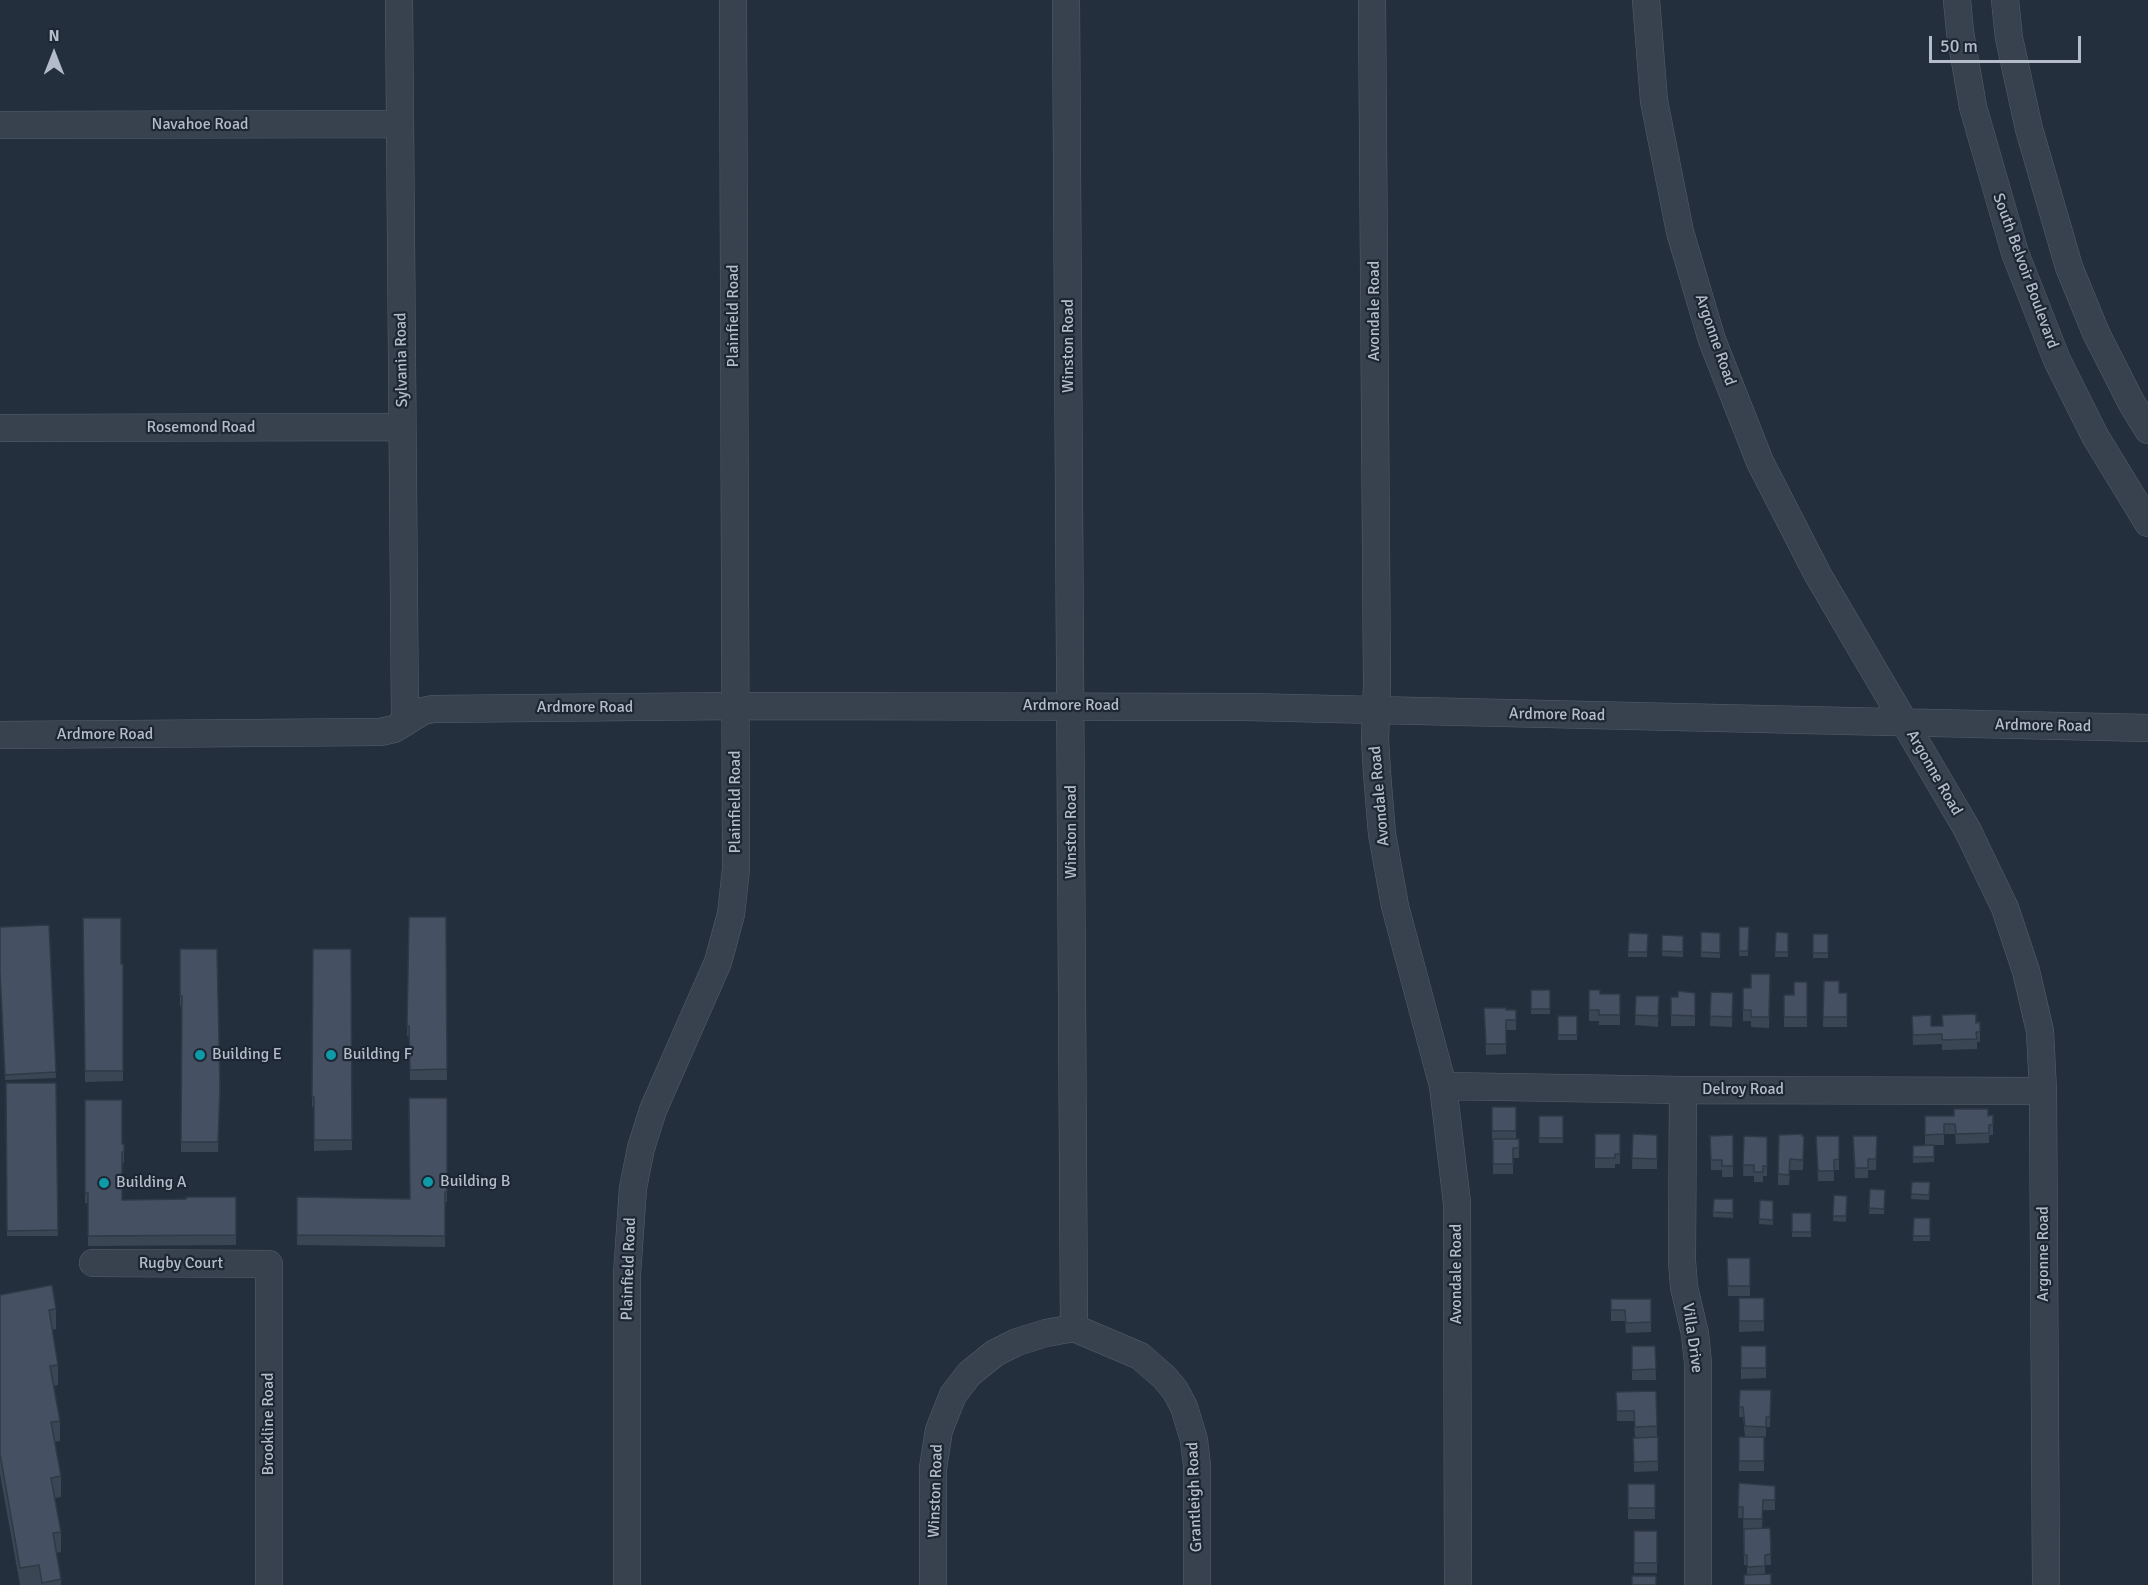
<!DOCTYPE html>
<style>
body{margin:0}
#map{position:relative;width:2148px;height:1585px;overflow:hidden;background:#242f3e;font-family:Signika,sans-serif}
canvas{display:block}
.north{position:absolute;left:24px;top:24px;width:60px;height:60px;-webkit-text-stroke:4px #1d2633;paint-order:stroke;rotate:0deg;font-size:16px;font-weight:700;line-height:24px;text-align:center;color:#b4bcc9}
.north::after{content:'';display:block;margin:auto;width:21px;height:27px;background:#b4bcc9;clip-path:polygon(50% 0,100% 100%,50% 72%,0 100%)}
.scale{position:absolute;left:1929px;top:36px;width:152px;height:27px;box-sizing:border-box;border:3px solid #b4bcc9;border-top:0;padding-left:8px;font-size:18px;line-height:21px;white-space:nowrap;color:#b4bcc9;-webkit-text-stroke:4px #1d2633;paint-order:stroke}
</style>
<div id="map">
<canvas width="2148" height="1585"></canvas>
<div class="north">N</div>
<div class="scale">50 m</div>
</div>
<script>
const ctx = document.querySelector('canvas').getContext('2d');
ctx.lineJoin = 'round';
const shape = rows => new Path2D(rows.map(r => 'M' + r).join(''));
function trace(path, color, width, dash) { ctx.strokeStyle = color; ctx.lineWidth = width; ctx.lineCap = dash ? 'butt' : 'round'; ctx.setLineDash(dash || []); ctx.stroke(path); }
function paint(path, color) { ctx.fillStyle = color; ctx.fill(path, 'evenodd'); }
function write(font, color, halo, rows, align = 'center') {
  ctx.font = font + ' Signika,sans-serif'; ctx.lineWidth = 4.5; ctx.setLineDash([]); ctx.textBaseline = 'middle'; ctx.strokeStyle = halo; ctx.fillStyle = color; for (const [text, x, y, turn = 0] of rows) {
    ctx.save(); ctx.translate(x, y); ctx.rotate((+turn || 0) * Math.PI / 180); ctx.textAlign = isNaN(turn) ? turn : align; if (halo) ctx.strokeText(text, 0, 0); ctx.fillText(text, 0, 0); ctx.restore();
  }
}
const minor = shape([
 [399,0,405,720],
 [1372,0,1377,685,1375,739,1377,773,1382,834,1395,906,1443,1086,1457,1203,1458,1585],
 [1646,0,1654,101,1680,232,1712,340,1760,462,1818,575,1967,829,2005,908,2026,971,2040,1031,2043,1091,2046,1585],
 [1957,0,1960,32,1973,107,2015,253,2057,360,2095,436,2148,523],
 [2005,0,2009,38,2029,129,2069,267,2096,333,2131,402,2148,430],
 [0,125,399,124],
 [0,428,402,427],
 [0,735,380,732,394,729,423,711,433,709,736,706,1247,707,2148,728],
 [1443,1086,1683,1090,2043,1091],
 [1683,1090,1682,1261,1684,1287,1695,1334,1698,1363,1698,1585],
 [93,1263,269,1264,269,1585],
 [1074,1328,1140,1356,1164,1377,1175,1390,1184,1407,1194,1440,1197,1466,1197,1585],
 [627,1585,627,1274,633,1188,641,1148,653,1110,718,962,731,914,736,869,733,0],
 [933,1585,933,1468,939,1430,953,1395,969,1374,995,1353,1017,1342,1046,1333,1074,1328,1066,0]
]);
const wall = shape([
 [409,917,446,917,447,1080,410,1080,409,1036,407,1036],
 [83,918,121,964,123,964,123,1081,85,1082],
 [49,925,56,1078,5,1080,0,977],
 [1739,927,1749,927,1748,956,1739,956],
 [1701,932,1720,933,1720,958,1701,957],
 [1776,932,1788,933,1788,957,1775,957],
 [1648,934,1647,957,1628,957,1628,952],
 [1813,934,1828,934,1828,958,1813,958],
 [1662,935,1683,936,1683,957,1662,956],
 [180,949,220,1088,218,1152,181,1152,181,1006,180,1006],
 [313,949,351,949,352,1150,314,1151,314,1107,312,1107],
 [1770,974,1769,1028,1751,1027,1751,1021,1743,1021,1743,988,1751,988],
 [1824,981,1839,993,1847,993,1847,1027,1823,1027],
 [1807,982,1807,1027,1784,1027,1784,995,1794,995],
 [1531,990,1550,990,1550,1014,1531,1014],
 [1589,990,1600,994,1620,994,1620,1025,1599,1025,1599,1021,1589,1021],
 [1711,992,1733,993,1732,1027,1710,1026],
 [1695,993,1695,1026,1671,1026,1671,997,1678,997],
 [1636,996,1659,996,1658,1027,1635,1025],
 [1484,1008,1516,1010,1516,1030,1506,1030,1506,1054,1486,1055],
 [1942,1015,1976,1023,1980,1032,1980,1042,1977,1042,1977,1049,1942,1050,1942,1044,1913,1045,1912,1016,1931,1026,1942,1026],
 [1558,1016,1577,1016,1577,1040,1558,1040],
 [6,1083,56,1083,58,1236,7,1236],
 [447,1098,447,1202,445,1202,445,1247,297,1245,297,1197,410,1199],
 [85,1100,122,1144,124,1144,124,1163,122,1163,122,1200,186,1199,236,1197,236,1245,88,1246,88,1203,85,1203],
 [1492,1107,1516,1107,1516,1139,1519,1139,1519,1158,1513,1158,1513,1174,1493,1174,1493,1141,1492,1141],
 [1993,1115,1993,1135,1989,1135,1989,1143,1956,1144,1955,1134,1944,1134,1944,1145,1925,1145,1925,1116],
 [1539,1116,1563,1116,1563,1143,1539,1143],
 [1595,1134,1620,1134,1620,1164,1615,1164,1615,1168,1595,1168],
 [1633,1134,1657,1135,1657,1169,1632,1169],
 [1733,1135,1733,1177,1722,1177,1722,1170,1711,1170,1710,1136],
 [1744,1136,1767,1137,1767,1176,1763,1176,1763,1182,1754,1182,1754,1176,1743,1176],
 [1802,1136,1804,1136,1803,1170,1790,1170,1789,1185,1778,1185,1778,1174],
 [1816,1136,1839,1136,1839,1170,1834,1170,1834,1181,1818,1181],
 [1877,1136,1876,1170,1868,1170,1868,1178,1855,1178,1853,1146],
 [1934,1145,1934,1162,1913,1163,1913,1146],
 [1912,1182,1930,1182,1929,1200,1911,1199],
 [1870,1189,1885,1190,1884,1214,1869,1214],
 [1834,1195,1847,1196,1846,1222,1833,1221],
 [1733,1199,1733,1218,1713,1217,1713,1212],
 [1760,1200,1773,1201,1773,1225,1759,1224],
 [1792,1213,1811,1213,1811,1237,1792,1237],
 [1914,1218,1930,1218,1930,1241,1913,1241],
 [1727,1258,1750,1258,1750,1296,1728,1296],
 [0,1295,56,1309,56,1329,52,1330,58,1365,58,1385,54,1386,60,1421,60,1441,54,1442,61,1476,61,1497,55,1498,61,1532,61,1552,56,1553,61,1579,61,1585,20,1585,0,1474],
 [1739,1298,1764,1298,1764,1331,1739,1332],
 [1611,1299,1651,1299,1651,1332,1626,1333,1625,1321,1611,1321],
 [1632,1346,1655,1346,1656,1380,1632,1380],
 [1741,1346,1766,1346,1766,1378,1741,1379],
 [1740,1390,1771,1390,1770,1427,1766,1427,1766,1437,1764,1437,1764,1471,1739,1471,1739,1437,1745,1437,1743,1417,1739,1417],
 [1656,1391,1657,1437,1635,1437,1634,1421,1617,1421,1616,1392],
 [1633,1438,1658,1461,1658,1471,1634,1472],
 [1739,1483,1775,1486,1775,1510,1763,1510,1762,1528,1770,1528,1771,1565,1765,1565,1765,1574,1747,1574,1747,1565,1744,1565,1743,1518,1738,1518],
 [1628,1484,1655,1484,1655,1519,1628,1519],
 [1634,1531,1657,1531,1657,1573,1634,1573]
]);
const building = shape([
 [409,917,446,917,447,1069,410,1070,409,1026,407,1026,409,917],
 [83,918,121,918,121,964,123,964,123,1071,85,1071,83,918],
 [49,925,56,1072,5,1075,0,972,0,927,49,925],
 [1739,927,1749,927,1748,951,1739,951,1739,927],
 [1701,932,1720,933,1720,953,1701,952,1701,932],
 [1776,932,1788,933,1788,952,1775,952,1776,932],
 [1629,933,1648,934,1647,952,1628,952,1629,933],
 [1813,934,1828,934,1828,953,1813,953,1813,934],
 [1662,935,1683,936,1683,952,1662,951,1662,935],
 [180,949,217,949,220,1088,218,1142,181,1142,182,996,180,996,180,949],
 [313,949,351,949,352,1140,314,1140,314,1097,312,1097,313,949],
 [1751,974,1770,974,1769,1017,1751,1017,1751,1010,1743,1010,1743,988,1751,988,1751,974],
 [1824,981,1839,981,1839,993,1847,993,1847,1017,1823,1017,1824,981],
 [1794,982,1807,982,1807,1017,1784,1017,1784,995,1794,995,1794,982],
 [1531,990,1550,990,1550,1009,1531,1009,1531,990],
 [1589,990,1600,990,1600,994,1620,994,1620,1015,1599,1015,1599,1010,1589,1010,1589,990],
 [1678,991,1695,993,1695,1016,1671,1015,1671,997,1678,997,1678,991],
 [1711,992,1733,993,1732,1017,1710,1016,1711,992],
 [1636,996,1659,996,1658,1016,1635,1015,1636,996],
 [1484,1008,1506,1008,1506,1010,1516,1010,1516,1020,1506,1020,1506,1044,1486,1044,1484,1008],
 [1976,1014,1976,1023,1980,1022,1980,1032,1976,1032,1977,1039,1942,1040,1942,1034,1913,1035,1912,1016,1931,1015,1931,1026,1943,1026,1942,1015,1976,1014],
 [1558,1016,1577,1016,1577,1035,1558,1035,1558,1016],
 [6,1083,56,1083,58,1230,7,1231,6,1083],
 [409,1098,447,1098,447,1192,445,1192,445,1236,297,1235,297,1197,410,1199,409,1098],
 [85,1100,122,1100,122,1144,124,1144,124,1152,122,1152,122,1200,186,1199,186,1197,236,1197,236,1235,88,1236,88,1193,85,1193,85,1100],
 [1492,1107,1516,1107,1516,1131,1492,1131,1492,1107],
 [1954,1109,1988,1109,1988,1116,1993,1115,1993,1124,1989,1125,1989,1133,1956,1134,1955,1124,1944,1124,1944,1134,1925,1135,1925,1116,1954,1116,1954,1109],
 [1539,1116,1563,1116,1563,1138,1539,1138,1539,1116],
 [1595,1134,1620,1134,1620,1154,1615,1154,1615,1158,1595,1158,1595,1134],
 [1633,1134,1657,1135,1657,1159,1632,1158,1633,1134],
 [1802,1134,1802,1136,1804,1136,1803,1160,1790,1159,1789,1175,1778,1174,1779,1135,1802,1134],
 [1733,1135,1733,1166,1722,1166,1722,1160,1711,1160,1710,1136,1733,1135],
 [1744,1136,1767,1137,1767,1166,1763,1166,1763,1172,1754,1172,1754,1165,1743,1165,1744,1136],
 [1816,1136,1839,1136,1839,1159,1834,1160,1834,1171,1818,1171,1816,1136],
 [1853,1136,1877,1136,1876,1159,1868,1159,1868,1168,1855,1168,1853,1136],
 [1493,1139,1519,1139,1519,1148,1513,1148,1513,1164,1493,1164,1493,1139],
 [1934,1145,1934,1157,1913,1157,1913,1146,1934,1145],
 [1912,1182,1930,1182,1929,1195,1911,1194,1912,1182],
 [1870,1189,1885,1190,1884,1209,1869,1208,1870,1189],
 [1834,1195,1847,1196,1846,1216,1833,1216,1834,1195],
 [1714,1199,1733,1199,1733,1213,1713,1212,1714,1199],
 [1760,1200,1773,1201,1773,1220,1759,1219,1760,1200],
 [1792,1213,1811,1213,1811,1232,1792,1232,1792,1213],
 [1914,1218,1930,1218,1930,1236,1913,1236,1914,1218],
 [1727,1258,1750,1258,1750,1286,1728,1286,1727,1258],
 [52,1285,56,1309,49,1310,58,1365,50,1366,60,1421,51,1422,61,1476,51,1478,61,1532,53,1533,61,1579,42,1583,39,1565,20,1568,0,1454,0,1295,52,1285],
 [1739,1298,1764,1298,1764,1321,1739,1321,1739,1298],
 [1611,1299,1651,1299,1651,1322,1626,1323,1625,1310,1611,1310,1611,1299],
 [1632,1346,1655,1346,1656,1369,1632,1370,1632,1346],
 [1741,1346,1766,1346,1766,1368,1741,1368,1741,1346],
 [1740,1390,1771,1390,1770,1417,1766,1417,1766,1427,1745,1426,1743,1407,1739,1407,1740,1390],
 [1656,1391,1657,1426,1635,1427,1634,1411,1617,1411,1616,1392,1656,1391],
 [1658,1437,1658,1461,1634,1462,1633,1438,1658,1437],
 [1739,1437,1764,1437,1764,1461,1739,1461,1739,1437],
 [1739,1483,1775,1486,1775,1500,1763,1500,1762,1519,1743,1519,1743,1507,1738,1507,1739,1483],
 [1628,1484,1655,1484,1655,1508,1628,1508,1628,1484],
 [1770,1528,1771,1554,1765,1555,1765,1566,1747,1567,1747,1555,1744,1555,1744,1529,1770,1528],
 [1634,1531,1657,1531,1657,1563,1634,1563,1634,1531],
 [1771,1574,1771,1585,1744,1585,1744,1575,1771,1574],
 [1632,1576,1656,1576,1656,1585,1632,1585,1632,1576]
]);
const markers = [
 [200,1055,6,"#0f9aa8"],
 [331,1055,6,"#0f9aa8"],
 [428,1182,6,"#0f9aa8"],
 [104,1183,6,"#0f9aa8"]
];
const streetNames = [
 ["Navahoe Road",200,125],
 ["South Belvoir Boulevard",2025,271,70],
 ["Avondale Road",1375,311,-90],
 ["Plainfield Road",734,316,-90],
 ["Argonne Road",1715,340,71],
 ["Winston Road",1069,346,-90],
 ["Sylvania Road",402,360,-91],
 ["Rosemond Road",201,428],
 ["Ardmore Road",1071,706],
 ["Ardmore Road",585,708],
 ["Ardmore Road",1557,715,1],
 ["Ardmore Road",2043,726,1],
 ["Ardmore Road",105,735],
 ["Argonne Road",1934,773,60],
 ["Avondale Road",1380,796,-95],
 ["Plainfield Road",736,802,-90],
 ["Winston Road",1072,832,-90],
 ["Delroy Road",1743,1090],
 ["Argonne Road",2044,1254,-90],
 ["Rugby Court",181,1264],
 ["Plainfield Road",629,1269,-88],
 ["Avondale Road",1457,1274,-90],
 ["Villa Drive",1692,1338,82],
 ["Brookline Road",269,1424,-90],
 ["Winston Road",936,1491,-88],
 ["Grantleigh Road",1195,1497,-92]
];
const poiNames = [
 ["Building E",212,1055],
 ["Building F",343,1055],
 ["Building B",440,1182],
 ["Building A",116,1183]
];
trace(minor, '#565f6c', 28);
trace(minor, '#38414e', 27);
paint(wall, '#3b4654');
paint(building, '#455162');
trace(building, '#303945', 1.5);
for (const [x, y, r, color] of markers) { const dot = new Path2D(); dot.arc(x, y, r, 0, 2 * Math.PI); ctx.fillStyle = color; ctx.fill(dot); trace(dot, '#1d2633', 2); }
write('16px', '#b4bcc9', '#1d2633', streetNames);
write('16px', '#b4bcc9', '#1d2633', poiNames, 'left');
</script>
